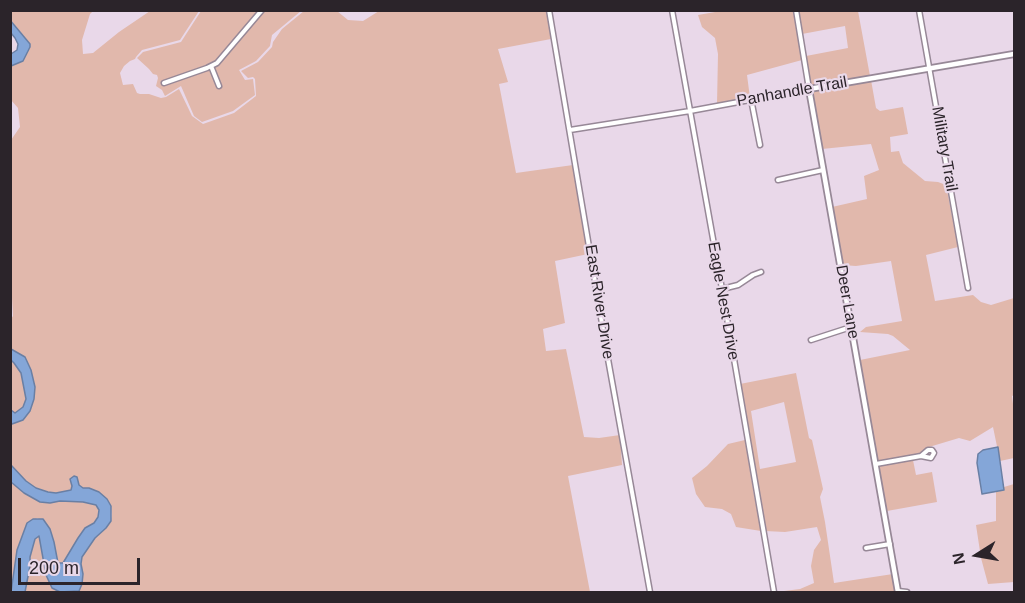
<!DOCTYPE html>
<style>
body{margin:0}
#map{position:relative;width:1025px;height:603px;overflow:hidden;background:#e9d8e9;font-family:Helvetica,sans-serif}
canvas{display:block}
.frame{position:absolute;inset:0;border:12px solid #2b242a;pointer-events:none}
.north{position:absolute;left:947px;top:525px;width:60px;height:60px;-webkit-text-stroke:4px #e9d8e9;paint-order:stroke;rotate:259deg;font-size:16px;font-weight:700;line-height:24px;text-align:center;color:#2b242a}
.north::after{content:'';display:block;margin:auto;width:21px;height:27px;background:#2b242a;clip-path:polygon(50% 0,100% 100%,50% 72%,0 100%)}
.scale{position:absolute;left:18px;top:558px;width:122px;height:27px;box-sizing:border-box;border:3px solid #2b242a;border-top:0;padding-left:8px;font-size:18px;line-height:21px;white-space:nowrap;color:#2b242a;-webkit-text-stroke:4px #e9d8e9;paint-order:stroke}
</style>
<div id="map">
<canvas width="1025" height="603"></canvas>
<div class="frame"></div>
<div class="north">N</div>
<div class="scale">200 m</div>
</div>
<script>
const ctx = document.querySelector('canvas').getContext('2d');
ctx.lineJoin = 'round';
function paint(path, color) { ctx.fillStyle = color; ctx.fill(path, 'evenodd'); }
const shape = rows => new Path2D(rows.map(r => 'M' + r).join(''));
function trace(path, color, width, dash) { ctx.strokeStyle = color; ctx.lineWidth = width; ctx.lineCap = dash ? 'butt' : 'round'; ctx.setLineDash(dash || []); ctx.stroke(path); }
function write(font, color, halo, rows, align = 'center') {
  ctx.font = font + ' Helvetica,sans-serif'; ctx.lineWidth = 4.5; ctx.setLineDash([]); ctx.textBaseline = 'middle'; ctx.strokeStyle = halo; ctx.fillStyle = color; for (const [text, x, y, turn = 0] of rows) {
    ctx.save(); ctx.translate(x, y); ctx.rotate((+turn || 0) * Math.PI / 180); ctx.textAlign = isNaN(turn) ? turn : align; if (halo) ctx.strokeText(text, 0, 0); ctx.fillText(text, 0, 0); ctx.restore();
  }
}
const green = shape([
 [40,10,93,11,90,14,82,40,83,54,93,53,119,32,150,11,199,11,180,40,142,50,136,57,135,59,130,61,124,66,120,73,123,85,133,84,137,93,140,94,149,94,161,98,166,97,179,89,192,116,203,124,234,113,256,96,255,79,253,77,248,78,241,71,258,62,272,47,273,42,282,29,304,11,337,11,348,20,363,21,379,11,546,11,551,39,498,49,508,82,499,84,516,173,573,165,588,254,555,261,565,323,543,329,546,351,566,349,584,437,599,438,620,435,622,465,568,476,590,592,25,592,30,566,30,557,35,539,39,536,46,575,52,588,61,592,79,590,82,584,83,574,81,564,82,557,95,538,106,528,111,521,112,515,111,506,79,485,77,478,71,479,72,490,56,493,48,492,36,488,26,481,11,465,11,422,12,423,30,411,17,352,11,349,11,319,13,316,12,298,11,293,11,140,20,127,18,108,11,100,11,66,15,65,30,48,30,44,11,20,11,11],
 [201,11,301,11,272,35,270,46,256,61,239,70,245,80,253,79,255,95,233,111,202,122,194,116,181,86,165,96,162,90,156,86,158,78,157,75,153,74,149,69,137,58,143,52,181,42],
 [721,11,793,11,802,60,747,75,750,98,717,104,718,54,715,38,702,27,698,15],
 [798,11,858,11,870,76,811,86,806,56,848,48,845,26,802,34],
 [871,80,876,108,880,111,903,107,908,134,890,137,891,152,899,151,903,163,925,181,938,182,946,185,958,247,926,255,935,301,973,295,981,302,991,305,1014,298,1014,395,1012,396,1014,412,1014,458,1000,461,993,427,970,441,959,438,929,447,918,454,878,462,860,360,910,350,893,336,888,334,860,332,866,327,902,321,891,261,856,266,842,265,832,207,867,199,864,176,879,170,871,144,822,149,812,90],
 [10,360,14,363,21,373,26,399,23,407,15,413,11,410],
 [796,373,809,438,812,440,823,489,820,497,825,522,834,583,893,574,896,592,776,592,800,589,814,583,811,566,814,550,821,540,817,527,785,532,765,531,740,384],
 [784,402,796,462,760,469,751,411],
 [745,440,754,495,761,531,736,527,731,514,722,509,705,507,696,494,692,478,707,466,728,444],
 [913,460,916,475,932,472,937,502,887,511,878,466],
 [11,482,24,493,50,503,60,501,83,501,96,505,99,510,99,517,94,523,85,528,78,538,63,564,58,563,54,542,38,518,27,523,17,550,11,591],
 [1014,484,1014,582,988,584,981,558,976,525,996,521,996,492,1004,490,1004,487]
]);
const water = shape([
 [10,20,30,44,30,47,23,61,11,66,11,54,17,50,18,44,15,38,11,33,10,20],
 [11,349,25,357,31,370,35,387,34,399,30,411,23,420,12,424,11,422,11,410,15,413,23,407,26,399,21,373,14,363,11,360,11,349],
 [998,447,1004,490,982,494,977,463,978,454,983,450,998,447],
 [11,465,26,481,36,488,48,492,56,493,71,490,72,486,70,479,74,476,77,477,79,485,83,488,89,488,99,492,107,499,111,506,111,521,106,528,95,538,82,557,81,564,83,574,82,584,79,591,60,592,52,588,46,575,39,536,35,539,30,557,30,566,25,592,11,592,17,550,27,523,33,519,43,519,50,529,54,542,58,563,63,563,78,538,85,528,94,523,98,517,99,510,96,505,83,502,60,501,50,503,40,502,24,493,11,482,11,465]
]);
const minor = shape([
 [549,10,608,359,650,592],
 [672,10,722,289,774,592],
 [919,10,968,288],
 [211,66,219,86],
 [164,83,207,68,217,63,262,10],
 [751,99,760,145],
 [570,130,690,111,809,89,796,10],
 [778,180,823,170],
 [722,289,738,285,753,275,761,272],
 [811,340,851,327],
 [876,464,921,456,931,458,934,453,932,450,928,450,921,456],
 [866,548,890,544],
 [898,591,907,592]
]);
const tertiary = shape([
 [898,592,809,89,1014,54]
]);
const streetNames = [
 ["Panhandle Trail",792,92,-10],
 ["Military Trail",944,149,80],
 ["Eagle Nest Drive",723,301,80],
 ["East River Drive",599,302,81],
 ["Deer Lane",847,302,80]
];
paint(green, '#e1b8ac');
paint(water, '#84a6d8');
trace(water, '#697fa4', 1.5);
trace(minor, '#978897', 7);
trace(tertiary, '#978897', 8);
trace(minor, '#fff', 4);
trace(tertiary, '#fff', 4.5);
write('16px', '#2b242a', '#e9d8e9', streetNames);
</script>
